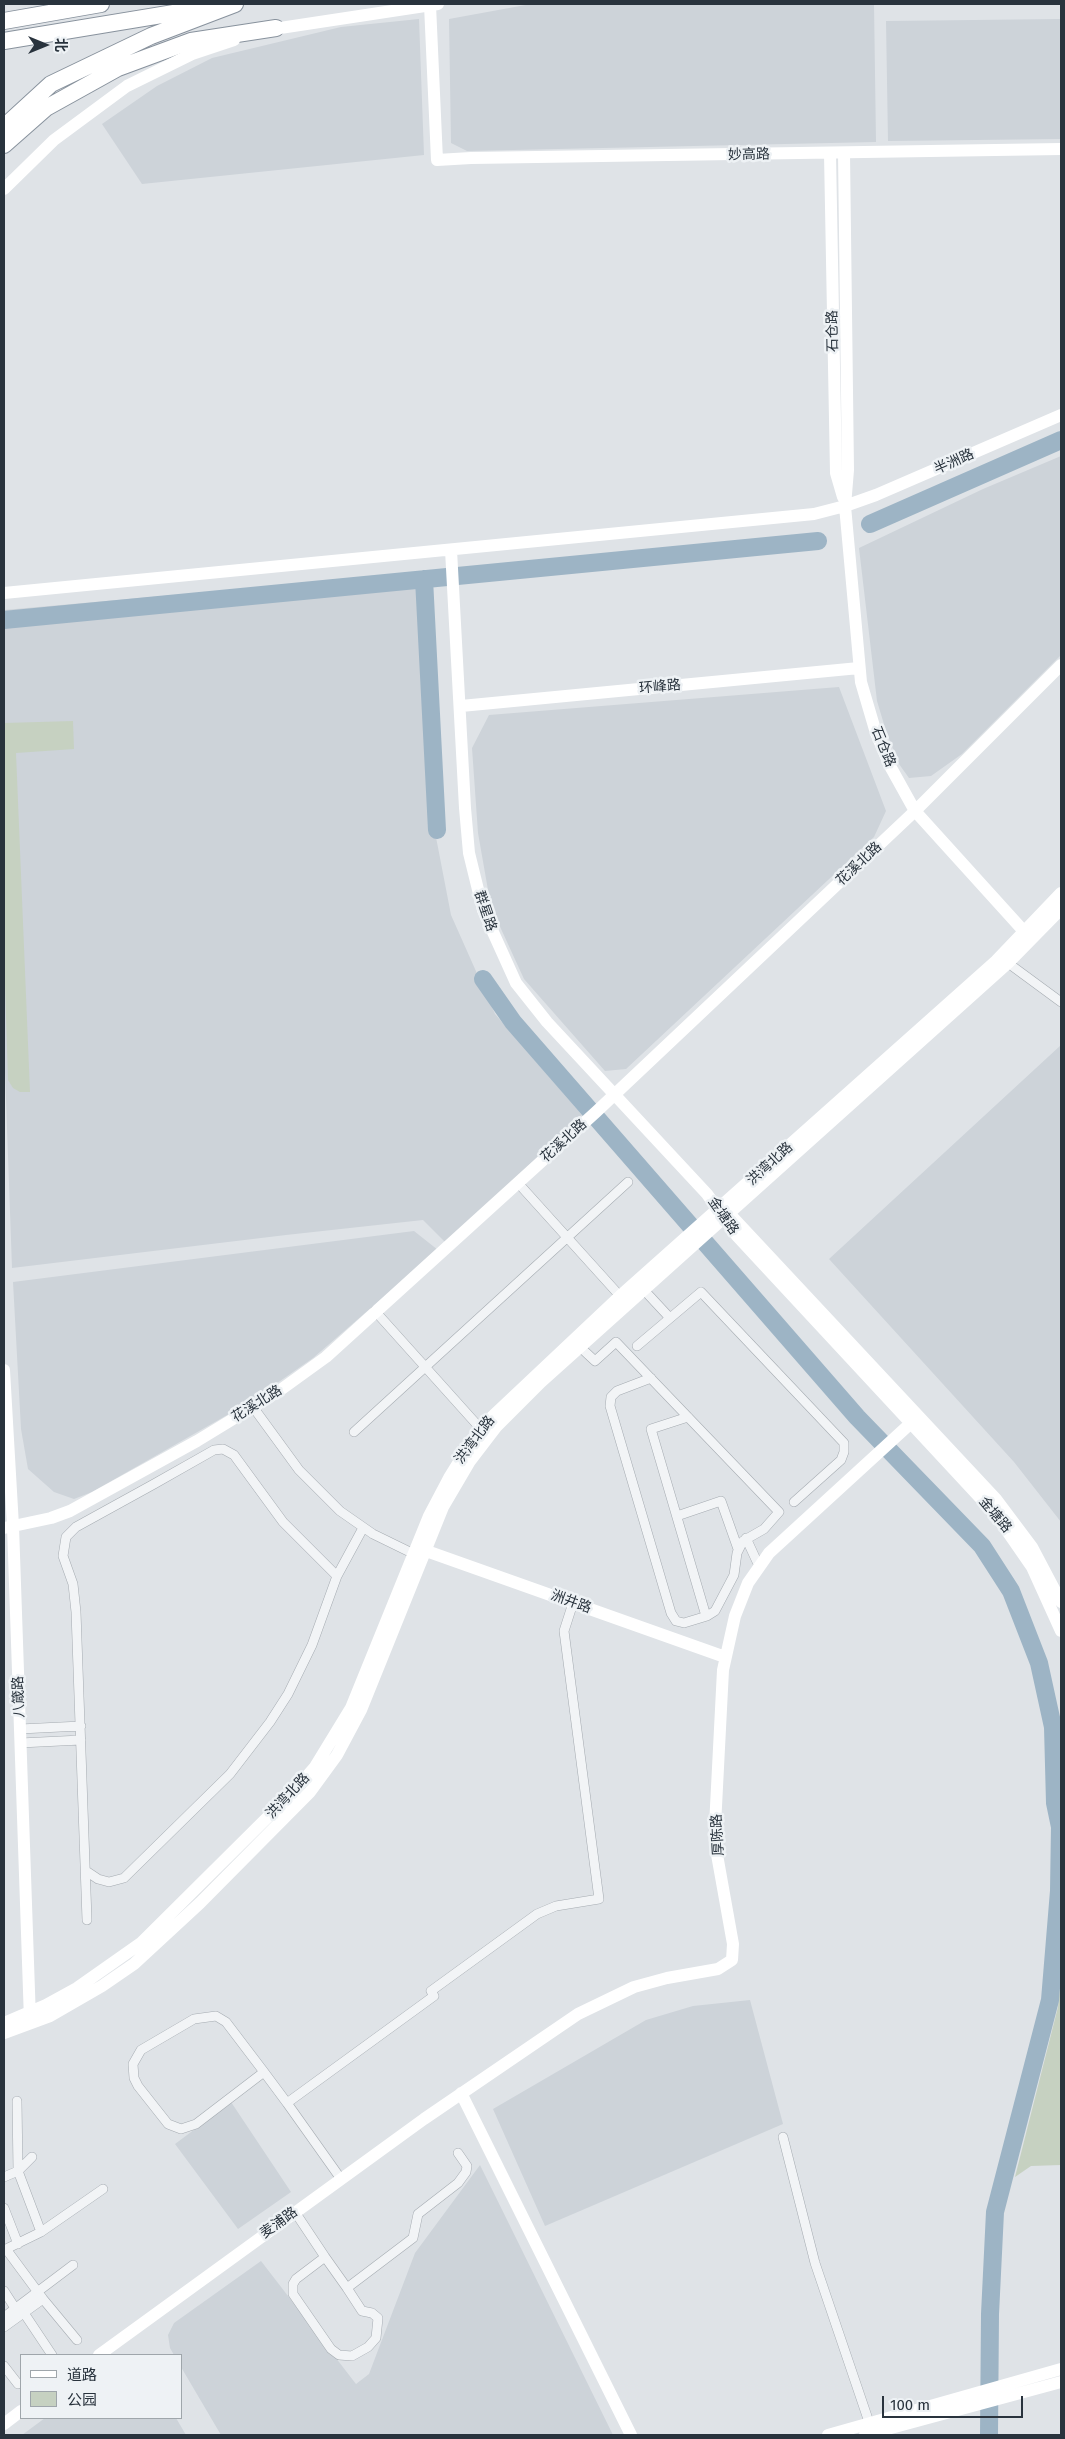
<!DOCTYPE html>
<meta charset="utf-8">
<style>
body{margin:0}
#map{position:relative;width:1065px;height:2439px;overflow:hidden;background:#dfe3e7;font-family:"Fira Sans","Noto Sans SC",sans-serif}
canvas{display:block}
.frame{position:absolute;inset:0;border:5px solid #29333d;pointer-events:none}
.legend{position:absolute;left:20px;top:2354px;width:162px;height:65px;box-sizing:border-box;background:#eef2f5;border:1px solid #9fa6ab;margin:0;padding:6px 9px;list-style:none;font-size:15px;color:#29333d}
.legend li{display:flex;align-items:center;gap:10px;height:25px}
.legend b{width:25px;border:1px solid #9fa6ab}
.north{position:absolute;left:20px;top:20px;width:50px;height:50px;-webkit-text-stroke:4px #eef2f5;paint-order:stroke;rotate:90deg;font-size:14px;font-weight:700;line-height:20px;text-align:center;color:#29333d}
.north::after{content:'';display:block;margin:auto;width:18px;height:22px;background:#29333d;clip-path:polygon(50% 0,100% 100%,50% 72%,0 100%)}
.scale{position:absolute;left:882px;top:2396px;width:141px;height:22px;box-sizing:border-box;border:2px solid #29333d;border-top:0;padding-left:6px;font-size:15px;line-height:18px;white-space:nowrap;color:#29333d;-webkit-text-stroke:4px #eef2f5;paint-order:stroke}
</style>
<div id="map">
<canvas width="1065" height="2439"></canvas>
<div class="frame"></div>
<ul class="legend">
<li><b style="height:6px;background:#fff"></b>道路</li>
<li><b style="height:14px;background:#c6d1c1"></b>公园</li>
</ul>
<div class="north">北</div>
<div class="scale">100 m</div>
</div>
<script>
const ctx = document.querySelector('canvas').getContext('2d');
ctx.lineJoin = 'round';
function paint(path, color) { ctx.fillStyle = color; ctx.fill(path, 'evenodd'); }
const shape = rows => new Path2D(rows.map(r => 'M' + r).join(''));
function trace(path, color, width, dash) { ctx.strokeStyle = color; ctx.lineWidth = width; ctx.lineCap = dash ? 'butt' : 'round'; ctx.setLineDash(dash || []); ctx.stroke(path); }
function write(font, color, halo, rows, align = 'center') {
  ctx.font = font + ' "Fira Sans","Noto Sans SC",sans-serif'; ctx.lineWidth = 5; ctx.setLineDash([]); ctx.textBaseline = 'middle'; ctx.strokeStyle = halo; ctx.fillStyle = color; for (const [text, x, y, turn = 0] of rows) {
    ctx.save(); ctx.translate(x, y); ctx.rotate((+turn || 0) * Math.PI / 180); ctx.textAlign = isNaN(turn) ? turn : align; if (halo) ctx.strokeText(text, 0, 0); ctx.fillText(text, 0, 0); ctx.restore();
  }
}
const built = shape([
 [531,4,874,4,876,142,467,151,451,143,449,19],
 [419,19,424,155,142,184,102,124,157,86,212,58,341,27],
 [1061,19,1061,139,888,141,886,21],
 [1061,456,1061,655,962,754,931,776,909,778,899,764,886,731,877,701,859,548,983,489],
 [411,574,419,582,435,832,451,915,495,1014,582,1115,446,1243,423,1220,286,1235,12,1268,4,1044,4,610],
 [839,687,886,811,874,837,626,1069,605,1071,524,979,491,907,478,833,472,748,489,715],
 [1061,1045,1061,1522,1014,1462,829,1259],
 [414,1231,438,1250,313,1358,250,1402,92,1492,74,1499,54,1492,28,1469,21,1429,13,1282],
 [750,2000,783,2124,545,2226,493,2109,646,2020,693,2006],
 [231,2102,291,2192,238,2229,175,2144],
 [480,2165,613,2435,221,2435,181,2367,181,2355,174,2355,170,2348,168,2335,174,2323,261,2261,356,2384,369,2374,415,2253],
 [45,2418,176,2418,186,2435,22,2435]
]);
const green = shape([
 [73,721,74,749,16,753,30,1092,20,1092,13,1088,8,1080,4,953,4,723],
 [1061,1975,1061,2165,1031,2166,1015,2177,1058,2007]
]);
const river = shape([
 [870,524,1061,440],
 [424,579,437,830],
 [4,620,818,541],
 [483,979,513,1022,857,1417,982,1546,1011,1591,1039,1663,1053,1727,1055,1803,1060,1827,1059,1891,1050,2000,995,2212,990,2314,989,2435]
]);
const street = shape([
 [1008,963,1061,1002],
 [518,1183,620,1296],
 [644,1290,670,1318],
 [375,1311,480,1428],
 [637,1346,701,1292,844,1443,844,1452,841,1460,794,1502],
 [580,1347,595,1361,616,1342,779,1512,764,1529,743,1541,737,1553,734,1575,715,1611,707,1616,684,1623,676,1621,671,1613,610,1406,611,1397,617,1391,651,1378],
 [253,1407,299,1470,340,1511,373,1534,414,1554],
 [688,1417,651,1429,706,1616],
 [354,1432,628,1182],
 [677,1516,721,1501,738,1549],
 [746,1538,759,1566],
 [20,1729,81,1726],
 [20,1743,81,1740],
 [86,1871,98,1879,109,1882,124,1878,230,1774,270,1722,288,1694,312,1645,337,1576,363,1528],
 [87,1920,76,1612,73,1584,63,1556,66,1537,76,1527,154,1484,214,1450,223,1449,234,1455,283,1522,337,1576],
 [264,2072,196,2124,181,2129,168,2124,138,2086,134,2078,133,2064,141,2050,194,2019,216,2016,226,2022,264,2072,287,2103],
 [17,2101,18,2171,41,2232],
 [783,2137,815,2263,871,2428],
 [4,2177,18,2171,32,2157],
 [341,2179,287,2103,434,1996,431,1991,537,1914,556,1906,599,1899,564,1631,573,1603],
 [4,2208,18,2244],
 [295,2212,325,2257,347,2288,362,2311,372,2313,378,2318,376,2338,368,2347,352,2356,339,2355,331,2349,293,2294,293,2284,296,2279,325,2257],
 [6,2249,43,2299,77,2340],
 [4,2250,41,2232,103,2189],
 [347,2288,413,2238,418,2214,458,2183,466,2172,467,2166,458,2153],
 [4,2291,15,2308],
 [24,2313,52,2355],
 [4,2317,73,2265],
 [4,2327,43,2299],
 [4,2366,18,2384]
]);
const secondary = shape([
 [430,5,437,160,471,158,1061,149],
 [267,30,438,4],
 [844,153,848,470,845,506,861,682,876,733,890,766,915,811,1030,938],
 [830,154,836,473,843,497],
 [4,189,54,140,127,86,192,54,234,40],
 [451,550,465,808,469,853,483,910,516,983,547,1022,707,1194,737,1236,996,1515,1032,1567,1061,1631],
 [4,593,814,514,845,506,876,495,1061,415],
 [461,706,859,668],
 [726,1210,996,1499,1032,1547,1061,1602],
 [4,1370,13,1526,30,2020],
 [4,1528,51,1518,70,1511,197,1441,279,1391,326,1357,596,1112,915,811,1061,665],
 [418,1548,725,1657],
 [4,2023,46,2005,77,1988,141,1943,294,1791,315,1767,351,1708,429,1516,449,1478,480,1428,620,1296,996,961,1061,893],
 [4,2033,50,2016,102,1986,134,1964,200,1903,310,1792,337,1755,361,1710,443,1507,470,1461,496,1427,541,1382,1008,963,1061,909],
 [461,2093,631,2435],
 [99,2355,424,2119,578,2014,634,1987,667,1978,718,1969,732,1960,733,1944,716,1849,715,1826,723,1670,735,1616,748,1583,769,1553,911,1423],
 [4,2424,21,2411],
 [828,2435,1061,2369],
 [865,2435,1061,2382]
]);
const highway = shape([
 [4,21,101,4],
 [4,41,204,8],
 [4,127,51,84,151,36,235,4],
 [4,145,46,108,118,68,191,41,276,28]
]);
const streetNames = [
 ["妙高路",749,155,-1],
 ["石仓路",833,331,-91],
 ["半洲路",954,462,-24],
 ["环峰路",660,687,-5],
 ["石仓路",883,747,68],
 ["花溪北路",859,864,-43],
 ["群星路",485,911,71],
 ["花溪北路",564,1141,-42],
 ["洪湾北路",770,1164,-42],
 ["金塘路",723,1216,55],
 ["花溪北路",257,1404,-32],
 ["洪湾北路",475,1440,-53],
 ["金塘路",995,1515,50],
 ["洲井路",571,1602,20],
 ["八箴路",19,1697,-92],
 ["洪湾北路",288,1796,-47],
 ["厚陈路",718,1835,-93],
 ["麦浦路",279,2223,-36]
];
paint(built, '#cdd3d9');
paint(green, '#c6d1c1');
trace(river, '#9db4c5', 18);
trace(street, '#a5abb1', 10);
trace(highway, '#88929d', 18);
trace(street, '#f2f4f6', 9);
trace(secondary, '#fff', 12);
trace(highway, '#fff', 16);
write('14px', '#29333d', '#eef2f5', streetNames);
</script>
